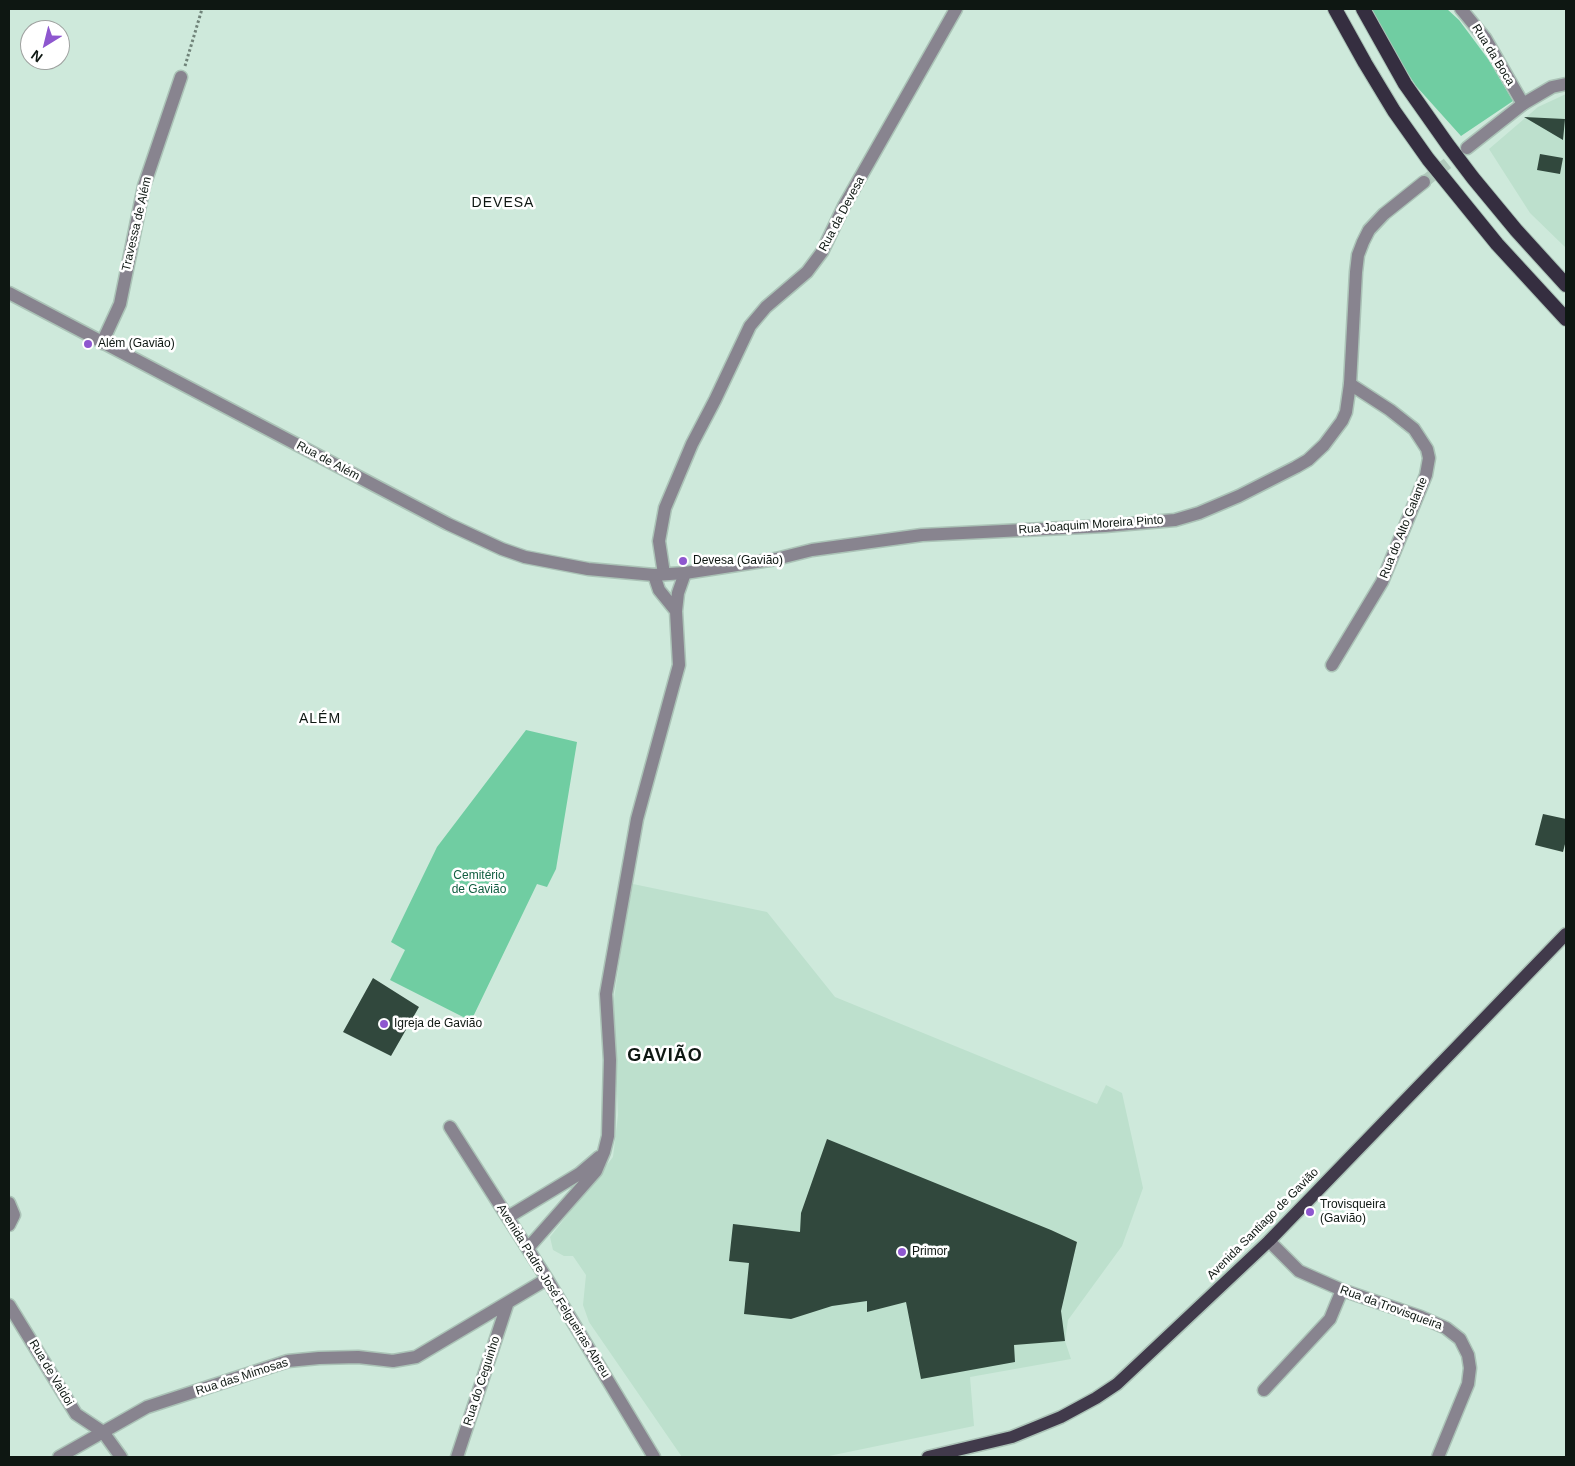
<!DOCTYPE html>
<meta charset="utf-8">
<style>
body{margin:0}
#map{position:relative;width:1575px;height:1466px;overflow:hidden;background:#cee9db;font-family:Arial,sans-serif}
canvas{display:block}
.frame{position:absolute;inset:0;border:10px solid #0e1712;pointer-events:none}
.north{position:absolute;left:20px;top:20px;width:50px;height:50px;box-sizing:border-box;background:#fff;border:1px solid #9fa2a0;border-radius:50%;rotate:216deg;font-size:14px;font-weight:700;line-height:20px;text-align:center;color:#0e1712}
.north::after{content:'';display:block;margin:auto;width:18px;height:22px;background:#8e57cf;clip-path:polygon(50% 0,100% 100%,50% 72%,0 100%)}
</style>
<div id="map">
<canvas width="1575" height="1466"></canvas>
<div class="frame"></div>
<div class="north">N</div>
</div>
<script>
const ctx = document.querySelector('canvas').getContext('2d');
ctx.lineJoin = 'round';
function paint(path, color) { ctx.fillStyle = color; ctx.fill(path, 'evenodd'); }
const shape = rows => new Path2D(rows.map(r => 'M' + r).join(''));
function trace(path, color, width, dash) { ctx.strokeStyle = color; ctx.lineWidth = width; ctx.lineCap = dash ? 'butt' : 'round'; ctx.setLineDash(dash || []); ctx.stroke(path); }
function write(font, color, halo, rows, align = 'center') {
  ctx.font = font + ' Arial,sans-serif'; ctx.lineWidth = 5; ctx.setLineDash([]); ctx.textBaseline = 'middle'; ctx.strokeStyle = halo; ctx.fillStyle = color; for (const [text, x, y, turn = 0] of rows) {
    ctx.save(); ctx.translate(x, y); ctx.rotate((+turn || 0) * Math.PI / 180); ctx.textAlign = isNaN(turn) ? turn : align; if (halo) ctx.strokeText(text, 0, 0); ctx.fillText(text, 0, 0); ctx.restore();
  }
}
const built = shape([
 [1566,94,1566,248,1530,213,1489,149,1538,107],
 [633,884,767,912,835,997,1097,1104,1106,1085,1122,1093,1143,1188,1122,1246,1068,1320,1065,1341,1071,1359,970,1377,974,1426,824,1457,682,1457,589,1322,583,1305,586,1275,573,1256,564,1256,553,1250,550,1237,613,1157,618,1115,613,1006,622,943]
]);
const green = shape([
 [1372,9,1447,9,1459,20,1488,59,1513,101,1461,136,1416,86,1394,52],
 [526,730,577,742,556,869,547,887,537,884,471,1021,390,980,405,950,391,942,437,847]
]);
const building = shape([
 [1524,117,1565,119,1563,140],
 [1540,154,1563,158,1560,174,1537,170],
 [1543,814,1566,819,1566,840,1563,852,1535,845],
 [373,978,419,1007,391,1056,343,1032],
 [827,1139,1051,1230,1077,1242,1061,1311,1065,1341,1014,1345,1015,1362,921,1379,906,1302,867,1312,867,1301,832,1306,791,1319,744,1314,749,1263,729,1261,733,1224,800,1232,801,1213]
]);
const tertiaryTunnel = shape([
 [1424,182,1463,151]
]);
const path = shape([
 [185,66,202,9]
]);
const minor = shape([
 [1461,9,1485,38,1523,104],
 [102,343,120,304,144,186,181,77],
 [664,574,659,541,665,508,692,444,715,400,750,326,766,307,807,272,822,252,844,206,956,9],
 [654,575,659,590,676,611],
 [1332,665,1382,582,1426,475,1429,458,1427,449,1414,429,1390,410,1350,384],
 [450,1127,547,1279,654,1457],
 [9,1203,14,1215,9,1225],
 [508,1217,579,1174,599,1157],
 [1269,1241,1299,1271,1342,1290,1421,1317,1446,1328,1460,1339,1468,1355,1470,1368,1468,1384,1438,1457],
 [528,1248,596,1171,604,1152,608,1136,610,1060,606,994,637,819,679,665,676,611,678,593,685,573],
 [9,1305,76,1414,103,1432,121,1457],
 [1264,1390,1330,1319,1342,1290],
 [59,1457,147,1407,288,1361,319,1358,358,1357,393,1361,416,1357,547,1279],
 [457,1457,507,1305]
]);
const tertiary = shape([
 [1467,148,1523,104,1552,87,1566,84],
 [9,293,448,524,502,549,525,557,588,569,654,575,685,573,776,559,812,550,922,535,1105,526,1175,520,1199,513,1239,496,1296,467,1308,460,1324,445,1342,421,1346,412,1350,384,1356,272,1358,255,1363,242,1369,230,1384,214,1424,182]
]);
const primary = shape([
 [928,1457,1012,1437,1061,1417,1096,1398,1117,1384,1269,1241,1566,934]
]);
const trunk = shape([
 [1335,9,1365,63,1394,111,1428,159,1497,244,1566,319],
 [1363,9,1405,84,1448,145,1473,178,1516,230,1566,285]
]);
const markers = [
 [88,344,5,"#8e57cf"],
 [683,561,5,"#8e57cf"],
 [384,1024,5,"#8e57cf"],
 [1310,1212,5,"#8e57cf"],
 [902,1252,5,"#8e57cf"]
];
const streetNames = [
 ["Rua da Boca",1493,55,58],
 ["Rua da Devesa",842,214,-62],
 ["Travessa de Além",137,224,-77],
 ["Rua de Além",328,461,28],
 ["Rua Joaquim Moreira Pinto",1091,525,-4],
 ["Rua do Alto Galante",1404,528,-68],
 ["Avenida Santiago de Gavião",1263,1224,-45],
 ["Avenida Padre José Felgueiras Abreu",553,1291,58],
 ["Rua da Trovisqueira",1391,1308,20],
 ["Rua de Valdoi",51,1373,59],
 ["Rua das Mimosas",242,1377,-18],
 ["Rua do Ceguinho",482,1381,-72]
];
const poiNames = [
 ["Além (Gavião)",98,344],
 ["Devesa (Gavião)",693,561],
 ["Igreja de Gavião",394,1024],
 ["Trovisqueira",1320,1205],
 ["(Gavião)",1320,1219],
 ["Primor",912,1252]
];
const parkNames = [
 ["Cemitério",479,876],
 ["de Gavião",479,890]
];
const neighbourhoodNames = [
 ["DEVESA",503,203],
 ["ALÉM",320,719]
];
const districtNames = [
 ["GAVIÃO",665,1056]
];
paint(built, '#bde0cd');
paint(green, '#70cda2');
paint(building, '#31483d');
trace(tertiaryTunnel, '#b1cabd', 12, [12, 6]);
trace(minor, '#abc3b7', 15);
trace(tertiary, '#abc3b7', 15);
trace(primary, '#abc3b7', 15);
trace(trunk, '#abc3b7', 16);
trace(path, '#708379', 3, [2.5, 2.5]);
trace(minor, '#88848f', 12);
trace(tertiary, '#88848f', 12);
trace(primary, '#413a4b', 12);
trace(trunk, '#352e40', 14);
for (const [x, y, r, color] of markers) { const dot = new Path2D(); dot.arc(x, y, r, 0, 2 * Math.PI); ctx.fillStyle = color; ctx.fill(dot); trace(dot, '#fff', 2); }
write('12px', '#0e1712', '#fff', streetNames);
write('12px', '#0e1712', '#fff', poiNames, 'left');
write('12px', '#115e41', '#fff', parkNames);
ctx.letterSpacing = '1px';
write('14px', '#0e1712', '#fff', neighbourhoodNames);
ctx.letterSpacing = '0px';
ctx.letterSpacing = '1px';
write('bold 18px', '#0e1712', '#fff', districtNames);
ctx.letterSpacing = '0px';
</script>
